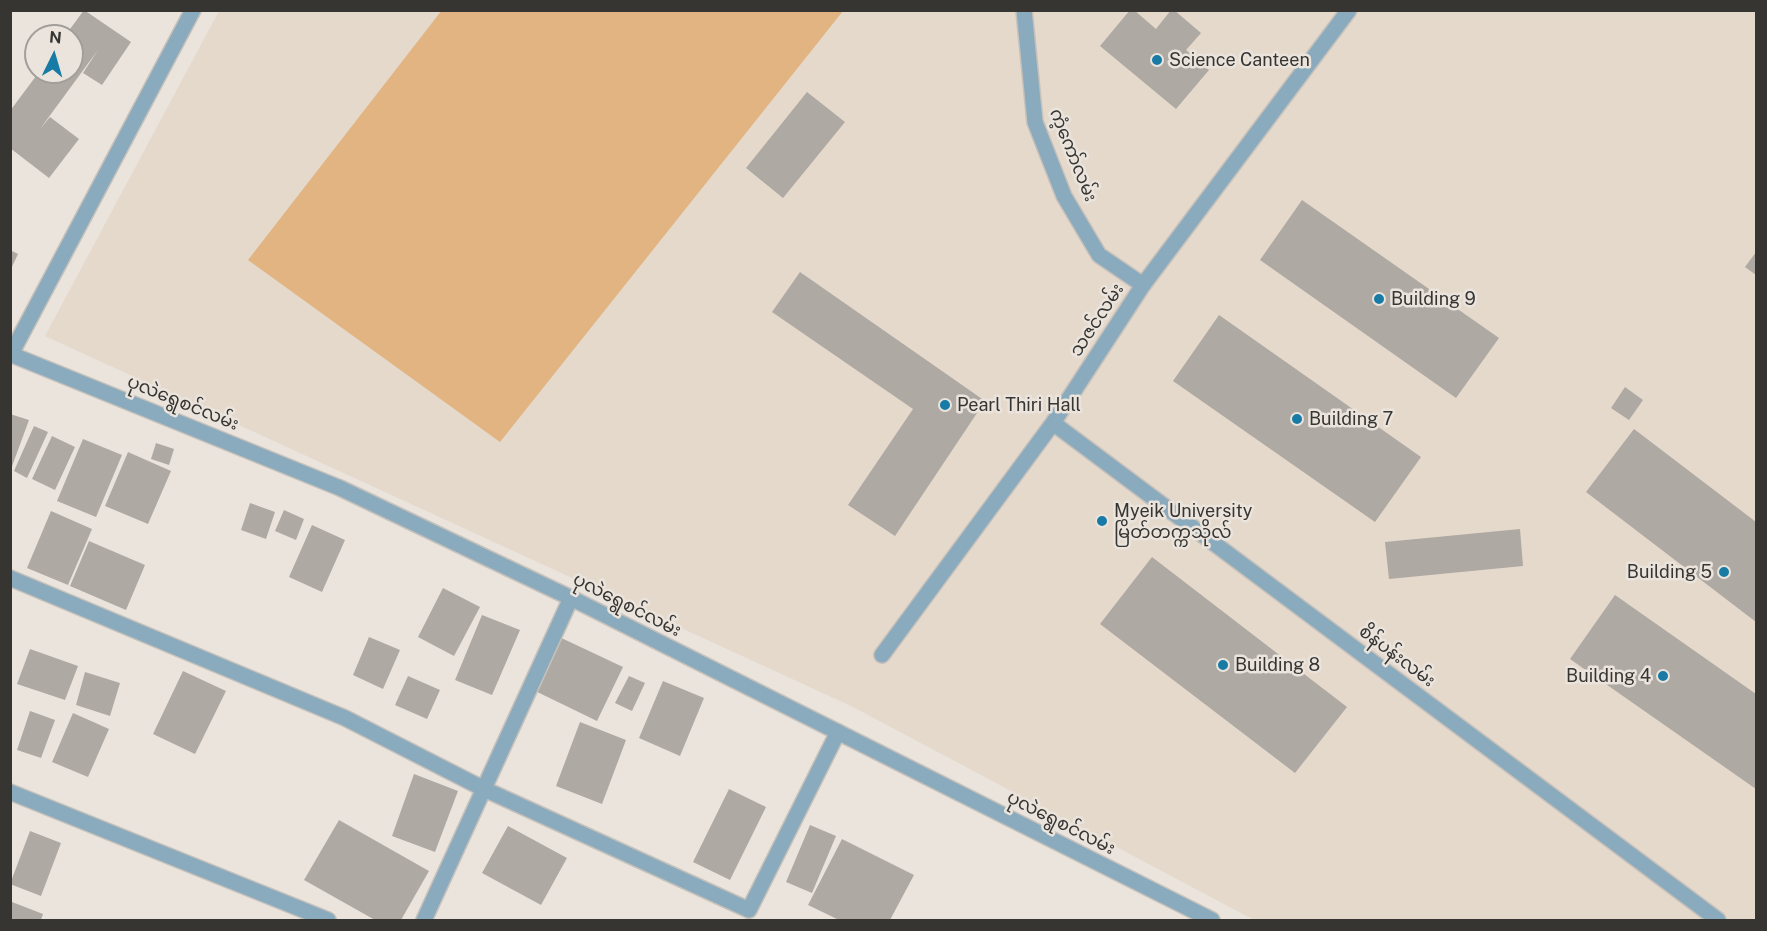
<!DOCTYPE html>
<meta charset="utf-8">
<style>
body{margin:0}
#map{position:relative;width:1767px;height:931px;overflow:hidden;background:#eae4dd;font-family:"Public Sans",sans-serif}
canvas{display:block}
.frame{position:absolute;inset:0;border:12px solid #373532;pointer-events:none}
.north{position:absolute;left:24px;top:24px;width:60px;height:60px;box-sizing:border-box;background:#eae4dd;border:2px solid #a29e99;border-radius:50%;rotate:5deg;font-size:16px;font-weight:700;line-height:24px;text-align:center;color:#373532}
.north::after{content:'';display:block;margin:auto;width:21px;height:27px;background:#177ba6;clip-path:polygon(50% 0,100% 100%,50% 72%,0 100%)}
</style>
<div id="map">
<canvas width="1767" height="931"></canvas>
<div class="frame"></div>
<div class="north">N</div>
</div>
<script>
const ctx = document.querySelector('canvas').getContext('2d');
ctx.lineJoin = 'round';
function paint(path, color) { ctx.fillStyle = color; ctx.fill(path, 'evenodd'); }
const shape = rows => new Path2D(rows.map(r => 'M' + r).join(''));
function trace(path, color, width, dash) { ctx.strokeStyle = color; ctx.lineWidth = width; ctx.lineCap = dash ? 'butt' : 'round'; ctx.setLineDash(dash || []); ctx.stroke(path); }
function write(font, color, halo, rows, align = 'center') {
  ctx.font = font + ' "Public Sans","Noto Sans Myanmar",sans-serif'; ctx.lineWidth = 5; ctx.setLineDash([]); ctx.textBaseline = 'middle'; ctx.strokeStyle = halo; ctx.fillStyle = color; for (const [text, x, y, turn = 0] of rows) {
    ctx.save(); ctx.translate(x, y); ctx.rotate((+turn || 0) * Math.PI / 180); ctx.textAlign = isNaN(turn) ? turn : align; if (halo) ctx.strokeText(text, 0, 0); ctx.fillText(text, 0, 0); ctx.restore();
  }
}
const built = shape([
 [219,11,1756,11,1756,920,1254,920,851,706,45,336]
]);
const green = shape([
 [442,10,843,11,500,442,248,260]
]);
const building = shape([
 [84,10,131,42,102,85,83,73,98,50,40,129,50,117,79,139,49,178,10,148,10,111,39,72,72,72,72,36,65,36],
 [1130,10,1134,10,1156,29,1171,10,1174,10,1201,33,1186,50,1209,70,1176,109,1100,46],
 [807,92,845,122,783,198,746,168],
 [1302,200,1499,338,1456,398,1260,260],
 [10,250,18,254,10,271],
 [1756,252,1756,275,1745,267],
 [800,272,985,401,895,536,848,505,913,409,772,312],
 [1219,315,1421,457,1375,522,1173,381],
 [1625,387,1643,400,1629,420,1611,408],
 [10,414,29,420,11,469,10,469],
 [34,426,48,432,27,478,14,471],
 [1634,429,1756,522,1756,622,1586,492],
 [52,436,75,447,55,490,32,479],
 [83,439,122,455,96,517,57,501],
 [156,443,174,449,169,465,151,459],
 [128,452,171,471,148,524,105,506],
 [250,503,275,512,266,539,241,530],
 [284,510,304,519,296,540,275,531],
 [51,511,92,529,68,585,27,568],
 [312,525,345,540,322,592,289,577],
 [1520,529,1523,566,1389,579,1385,542],
 [89,541,145,565,126,610,70,586],
 [1152,557,1347,707,1295,773,1100,624],
 [443,588,480,607,454,656,418,637],
 [1615,595,1756,694,1756,789,1570,659],
 [482,615,520,630,492,695,455,680],
 [555,635,623,667,597,721,529,688],
 [369,637,400,650,383,689,353,675],
 [30,649,78,666,65,700,17,684],
 [183,671,226,691,195,754,153,734],
 [85,672,120,683,110,716,76,705],
 [408,676,440,690,427,719,395,705],
 [629,676,645,683,632,711,615,703],
 [663,681,704,698,680,756,639,738],
 [30,711,55,720,41,758,17,750],
 [73,713,109,729,88,777,52,762],
 [580,722,626,740,602,804,556,786],
 [414,774,458,791,435,852,392,836],
 [729,789,766,807,730,880,693,862],
 [339,820,429,871,401,920,375,920,304,880],
 [810,825,836,836,812,893,786,882],
 [508,826,567,858,541,905,482,873],
 [30,831,61,843,41,896,10,884],
 [842,839,914,875,890,920,839,920,808,905],
 [12,902,43,914,41,920,10,920]
]);
const service = shape([
 [1053,423,1718,920],
 [882,655,1053,423,1143,285,1349,10]
]);
const minor = shape([
 [1024,10,1035,122,1064,196,1099,255,1143,285],
 [11,354,193,10],
 [10,578,345,718,484,789,749,910,838,732],
 [10,792,328,920],
 [424,920,571,598]
]);
const tertiary = shape([
 [10,354,340,488,571,598,1212,920]
]);
const markers = [
 [1157,60,6,"#177ba6"],
 [1379,299,6,"#177ba6"],
 [945,405,6,"#177ba6"],
 [1297,419,6,"#177ba6"],
 [1102,521,6,"#177ba6"],
 [1724,572,6,"#177ba6"],
 [1223,665,6,"#177ba6"],
 [1663,676,6,"#177ba6"]
];
const poiNames = [
 ["Science Canteen",1169,60],
 ["Building 9",1391,299],
 ["Pearl Thiri Hall",957,405],
 ["Building 7",1309,419],
 ["Myeik University",1114,511],
 ["မြိတ်တက္ကသိုလ်",1114,532],
 ["Building 5",1712,572,"right"],
 ["Building 8",1235,665],
 ["Building 4",1651,676,"right"]
];
const streetNames = [
 ["ကံ့ကော်လမ်း",1073,155,68],
 ["သဇင်လမ်း",1097,320,-57],
 ["ပုလဲရွေစင်လမ်း",183,403,22],
 ["ပုလဲရွေစင်လမ်း",627,605,27],
 ["စိန်ပန်းလမ်း",1397,656,37],
 ["ပုလဲရွေစင်လမ်း",1061,823,27]
];
paint(built, '#e5d9cc');
paint(green, '#e1b481');
paint(building, '#afa9a3');
trace(service, '#c6c1bb', 18);
trace(minor, '#c6c1bb', 18);
trace(tertiary, '#c6c1bb', 18);
trace(service, '#8aaabd', 15);
trace(minor, '#8aaabd', 15);
trace(tertiary, '#8aaabd', 15);
for (const [x, y, r, color] of markers) { const dot = new Path2D(); dot.arc(x, y, r, 0, 2 * Math.PI); ctx.fillStyle = color; ctx.fill(dot); trace(dot, '#eae4dd', 2); }
write('18px', '#373532', '#eae4dd', poiNames, 'left');
write('18px', '#373532', '#eae4dd', streetNames);
</script>
